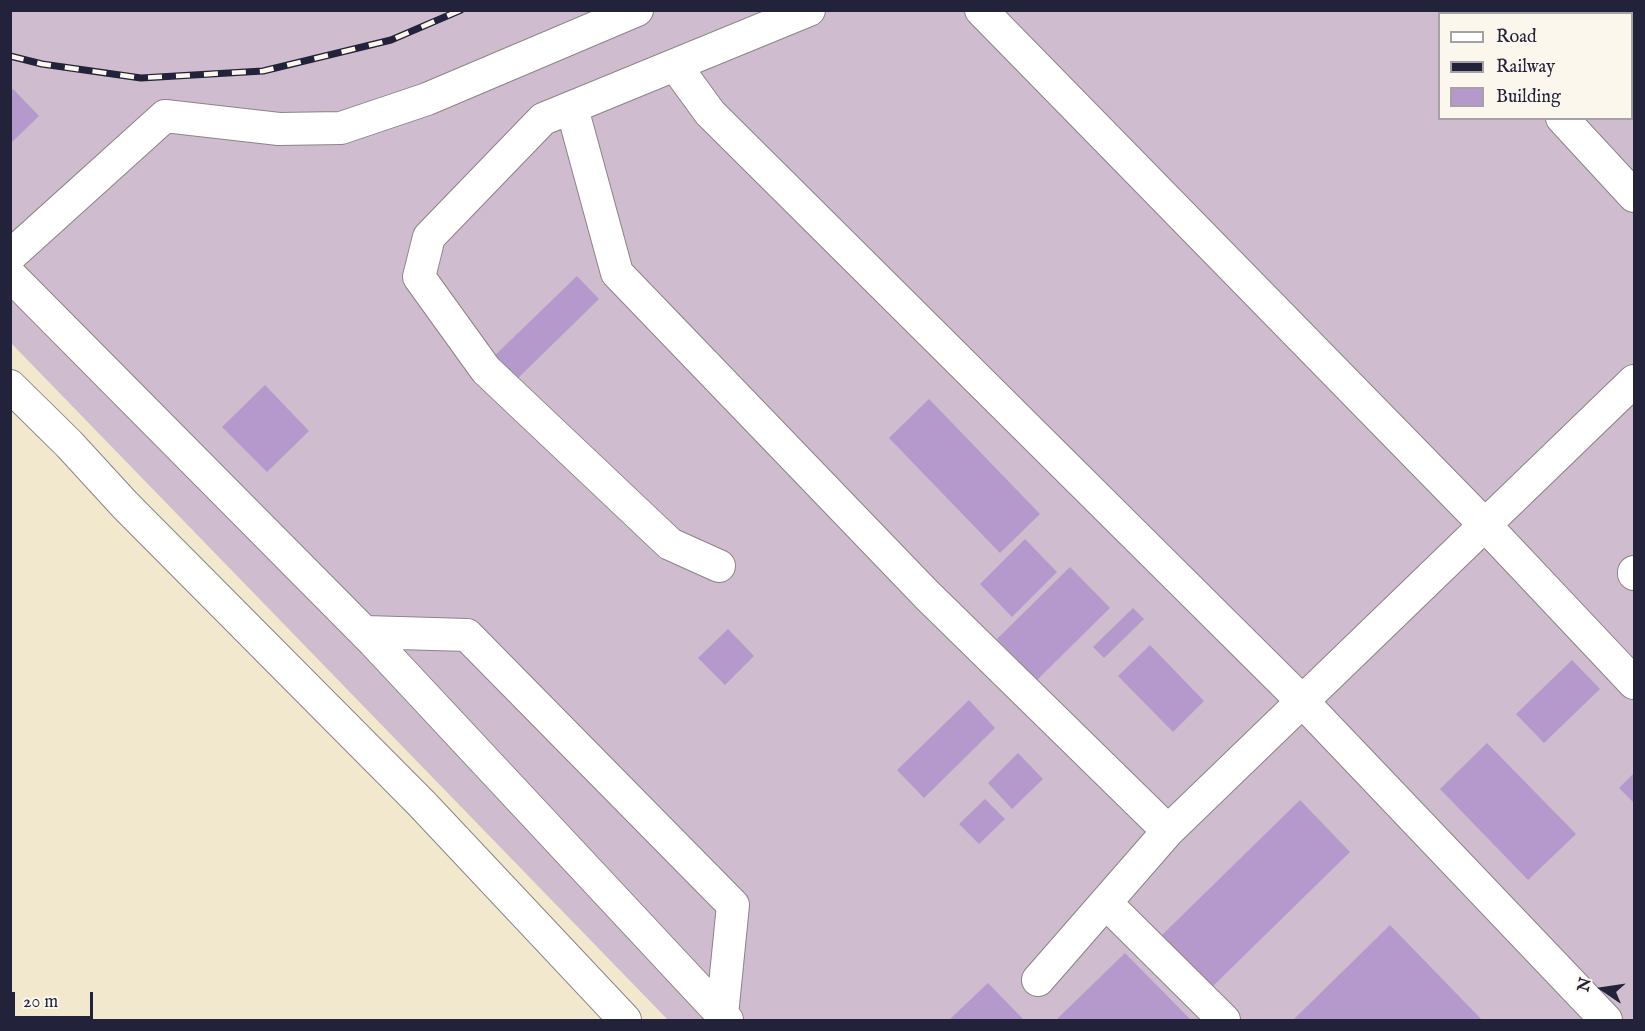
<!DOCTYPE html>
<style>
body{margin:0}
#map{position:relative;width:1645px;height:1031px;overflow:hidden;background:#f2e8ce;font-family:"IM FELL English",serif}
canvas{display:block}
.frame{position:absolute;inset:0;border:12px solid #22223b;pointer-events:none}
.legend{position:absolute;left:1438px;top:12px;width:195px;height:108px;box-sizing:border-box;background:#fbf7ec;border:2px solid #a4a2a5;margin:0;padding:8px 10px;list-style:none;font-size:18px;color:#22223b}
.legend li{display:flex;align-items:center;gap:12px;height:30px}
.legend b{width:30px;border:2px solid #a4a2a5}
.north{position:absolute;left:1573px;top:959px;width:60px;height:60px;-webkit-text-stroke:4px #fbf7ec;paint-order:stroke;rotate:283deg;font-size:16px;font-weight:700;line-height:24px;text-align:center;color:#22223b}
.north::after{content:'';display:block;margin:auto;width:21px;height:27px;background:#22223b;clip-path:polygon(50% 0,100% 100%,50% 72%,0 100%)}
.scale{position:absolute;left:12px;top:992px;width:81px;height:27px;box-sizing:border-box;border:3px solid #22223b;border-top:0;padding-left:8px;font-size:18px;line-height:21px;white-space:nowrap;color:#22223b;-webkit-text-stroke:4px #fbf7ec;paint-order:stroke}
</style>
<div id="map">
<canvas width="1645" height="1031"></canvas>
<div class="frame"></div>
<ul class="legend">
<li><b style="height:8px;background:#fff"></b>Road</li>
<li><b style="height:8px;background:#22223b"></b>Railway</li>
<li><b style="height:16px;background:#b699cc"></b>Building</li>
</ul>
<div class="north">N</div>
<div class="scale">20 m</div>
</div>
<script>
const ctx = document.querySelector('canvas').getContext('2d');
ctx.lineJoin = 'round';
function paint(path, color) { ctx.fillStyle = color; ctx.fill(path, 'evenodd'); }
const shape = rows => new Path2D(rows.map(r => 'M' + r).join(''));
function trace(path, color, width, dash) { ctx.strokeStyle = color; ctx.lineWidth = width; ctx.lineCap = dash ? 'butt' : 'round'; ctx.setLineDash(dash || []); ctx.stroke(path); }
const industrial = shape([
 [11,11,1634,11,1634,1020,668,1020,11,343],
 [1440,14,1632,14,1632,118,1440,118]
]);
const building = shape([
 [13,89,39,116,10,144,10,92],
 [577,276,599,299,512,384,489,361],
 [265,385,309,431,267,472,222,427],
 [929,399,1040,514,1000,553,889,438],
 [1025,539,1057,572,1012,617,980,584],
 [1070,567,1110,608,1037,680,997,639],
 [1133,608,1144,619,1104,658,1093,647],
 [728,629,754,656,725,685,698,658],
 [1150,645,1204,701,1173,732,1118,676],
 [1572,660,1600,689,1544,743,1516,714],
 [969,700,995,728,924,798,897,770],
 [1487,743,1576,834,1528,880,1440,789],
 [1018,753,1043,779,1012,809,988,783],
 [1634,773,1634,803,1619,788],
 [985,799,1005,819,979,844,959,824],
 [1300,800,1350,852,1211,988,1161,936],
 [1390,925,1482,1020,1293,1020],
 [1125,953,1191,1020,1056,1020],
 [988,983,1024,1020,949,1020]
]);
const minor = shape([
 [981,10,1485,525,1634,683],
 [1462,10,1465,14],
 [675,65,710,113,1302,701,1606,1020],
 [572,108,617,273,927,595,1168,831,1038,980],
 [1562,118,1634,196],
 [10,256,165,116,279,129,341,128,427,99,637,10],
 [10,275,374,642,727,1020],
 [10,386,69,444,125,505,422,804,625,1020],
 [719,566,670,544,486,370,419,277,429,237,543,119,809,10],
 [1634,572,1634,574],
 [365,632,467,635,733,905,722,1015],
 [1168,831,1634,381],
 [1106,903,1224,1020]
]);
const rail = shape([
 [10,56,42,64,141,78,263,71,391,40,461,10]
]);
paint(industrial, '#cfbdcf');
paint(building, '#b699cc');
trace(minor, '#8a8584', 34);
trace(minor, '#fff', 32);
trace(rail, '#22223b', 7);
trace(rail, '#fbf7ec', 4.5, [14]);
</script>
